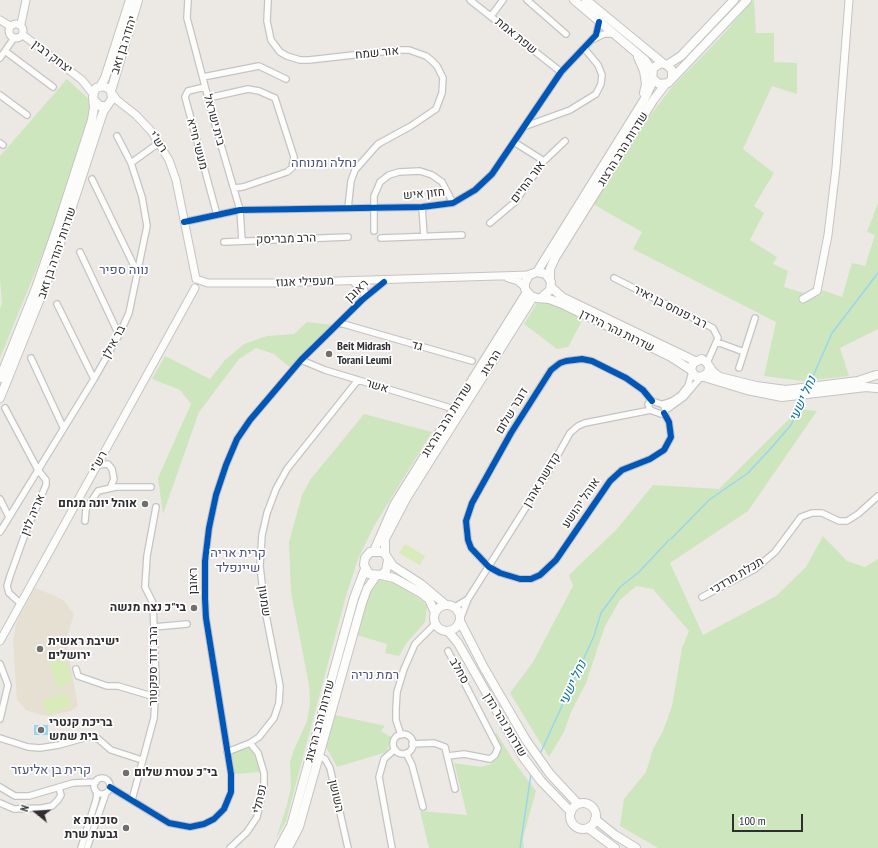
<!DOCTYPE html>
<meta charset="utf-8">
<style>
body{margin:0}
#map{position:relative;width:878px;height:848px;overflow:hidden;background:#ece8e4;font-family:"PT Sans Narrow",sans-serif}
canvas{display:block}
.north{position:absolute;left:16px;top:792px;width:40px;height:40px;-webkit-text-stroke:3px #fff;paint-order:stroke;rotate:288deg;font-size:11px;font-weight:700;line-height:16px;text-align:center;color:#2e2e2e}
.north::after{content:'';display:block;margin:auto;width:14px;height:18px;background:#2e2e2e;clip-path:polygon(50% 0,100% 100%,50% 72%,0 100%)}
.scale{position:absolute;left:732px;top:814px;width:71px;height:18px;box-sizing:border-box;border:2px solid #2e2e2e;border-top:0;padding-left:5px;font-size:12px;line-height:14px;white-space:nowrap;color:#2e2e2e;-webkit-text-stroke:3px #fff;paint-order:stroke}
</style>
<div id="map">
<canvas width="878" height="848"></canvas>
<div class="north">N</div>
<div class="scale">100 m</div>
</div>
<script>
const ctx = document.querySelector('canvas').getContext('2d');
ctx.lineJoin = 'round';
function paint(path, color) { ctx.fillStyle = color; ctx.fill(path, 'evenodd'); }
const shape = rows => new Path2D(rows.map(r => 'M' + r).join(''));
function trace(path, color, width, dash) { ctx.strokeStyle = color; ctx.lineWidth = width; ctx.lineCap = dash ? 'butt' : 'round'; ctx.setLineDash(dash || []); ctx.stroke(path); }
function write(font, color, halo, rows, align = 'center') {
  ctx.font = font + ' "PT Sans Narrow",Heebo,sans-serif'; ctx.lineWidth = 3.5; ctx.setLineDash([]); ctx.textBaseline = 'middle'; ctx.strokeStyle = halo; ctx.fillStyle = color; for (const [text, x, y, turn = 0] of rows) {
    ctx.save(); ctx.translate(x, y); ctx.rotate((+turn || 0) * Math.PI / 180); ctx.textAlign = isNaN(turn) ? turn : align; if (halo) ctx.strokeText(text, 0, 0); ctx.fillText(text, 0, 0); ctx.restore();
  }
}
const education = shape([
 [35,588,55,596,64,601,74,614,66,640,78,706,71,711,49,716,37,714,26,710,17,700,13,642,16,623]
]);
const green = shape([
 [753,0,754,0,756,33,774,33,774,62,797,63,797,94,772,86,743,149,774,173,754,206,764,213,750,240,777,257,773,264,788,271,784,287,817,297,822,290,842,297,852,263,865,266,875,235,867,232,878,203,878,329,840,348,849,376,803,381,764,376,776,322,633,249,642,232,593,204,641,128,671,88,719,39],
 [67,79,91,101,91,117,56,221,0,358,0,309,2,303,0,280,0,156],
 [542,300,549,301,583,319,568,347,557,349,524,324,537,303],
 [307,322,333,325,293,370,274,354,256,348,239,359,199,412,163,514,158,478,191,404,180,390,152,379,165,356,210,379,225,360,244,344,267,336,294,334],
 [799,409,817,411,748,511,670,563,703,635,776,596,806,567,823,536,847,561,865,567,878,559,878,848,658,848,620,826,624,799,646,772,653,749,663,731,672,706,682,648,689,631,653,589,636,586,620,600,605,626,586,683,571,712,564,732,549,757,510,693,533,662,573,586,569,575,616,530,653,485,719,489],
 [364,414,432,432,374,526,358,559,346,596,286,821,276,839,287,805,291,787,290,763,293,752,307,721,310,704,309,685,291,592,289,542,302,495,310,480],
 [381,578,397,583,416,596,424,602,427,607,425,622,406,644,399,656,385,653,387,644,357,635,368,595,376,580],
 [335,715,385,726,381,731,391,737,387,752,337,767,325,745],
 [496,732,515,763,536,791,523,838,524,848,429,848,420,811,467,815,454,763,481,767,491,764],
 [249,748,254,754,260,772,234,774,231,753]
]);
const pitch = shape([
 [405,544,425,556,420,565,399,553],
 [65,658,73,682,58,688,49,663],
 [66,692,72,706,48,715,42,701]
]);
const water = shape([
 [34,725,48,725,48,735,34,735]
]);
const stream = shape([
 [810,383,832,333,878,273],
 [671,539,709,500,748,473,772,447,791,425,804,398],
 [540,754,594,636,601,613,620,587,639,572,669,540],
 [520,848,531,774]
]);
const minor = shape([
 [188,0,187,18,216,128,240,210,242,241],
 [268,0,267,21,271,40,280,52,287,56,300,60,309,60,398,50,409,50,426,56,431,60,437,66,443,78,442,93,436,109,411,126,378,144,355,170,351,181,348,208],
 [470,0,561,72],
 [527,0,566,34],
 [491,16,503,0],
 [594,39,604,34,614,34],
 [5,51,53,87],
 [0,58,14,38],
 [203,77,259,66,286,79],
 [205,87,188,91,185,97,217,215],
 [0,95,27,115],
 [208,98,248,89,259,91,275,98,294,157,292,168,287,172,243,187,234,188],
 [526,126,570,110,596,94,601,84,602,75,598,65,584,48],
 [117,136,131,163],
 [514,142,544,161],
 [0,143,3,145],
 [92,179,138,274],
 [422,207,424,236],
 [184,222,240,210,422,207,453,203,475,190,492,174,561,72,596,35,599,22],
 [490,223,515,202,544,161,565,141],
 [374,231,374,196,378,187,380,182,389,175,399,172,420,171,432,175,442,182,453,203],
 [381,238,462,235],
 [224,242,348,237],
 [80,252,119,335],
 [614,278,713,328,718,338,707,363],
 [355,284,364,288,365,292,363,298],
 [57,304,94,379],
 [340,323,472,361],
 [717,342,744,352],
 [31,358,63,427],
 [301,360,325,370,454,409],
 [739,368,755,318],
 [652,401,643,390,626,378,592,361,582,359,566,361,560,363,551,370,511,433,472,503,466,521,468,540,471,548,489,567,500,573,520,579,531,579,540,575,556,560,610,481,622,470,650,459,664,450,671,437,669,422,664,413],
 [652,401,664,405,665,412,661,414,650,410,648,404,652,401],
 [663,404,672,401,681,395,688,386,692,372],
 [5,408,38,470,46,480,46,485,25,534,10,576,7,586,9,593,20,603],
 [666,410,684,397,701,377],
 [98,465,108,464,112,469,114,479,110,488],
 [0,499,9,517],
 [85,521,86,509,98,491,116,487,151,487],
 [0,532,94,379,119,335,129,313,147,226,142,197,131,163,160,142],
 [702,597,755,569,775,552,801,517,812,513,822,513,839,521,847,521,858,514,878,496],
 [455,607,468,599],
 [461,617,468,599,547,474,570,433,578,426,585,423,651,410],
 [154,627,187,624],
 [448,651,498,748,495,755,490,759,464,754,448,756],
 [0,664,8,685,0,719],
 [76,669,78,676,107,686,118,686,155,697],
 '393 744a10 10 0 1 1 20 0a10 10 0 1 1-20 0Z',
 [401,735,396,720,396,708,397,692,404,669,415,644,435,624],
 [0,738,28,747,40,748,59,745,91,736,96,737,111,750,142,760],
 [412,744,434,743,445,747,455,789],
 [227,752,250,743,259,737,274,718,279,703,280,686,265,610,260,566,262,535,267,513,276,489,287,469,358,380],
 [406,753,412,765,423,807],
 [317,755,325,759,330,768,348,848],
 '94 786a8 8 0 1 1 16 0a8 8 0 1 1-16 0Z',
 [0,787,15,796,29,796,73,783,96,782],
 [110,787,169,823,190,827,204,824,214,819,224,809,231,792,231,774,206,618,205,599,205,561,209,528,216,495,226,465,237,439,250,420,301,360,362,300,384,282],
 [132,800,154,718,156,681,153,603,145,587,147,556,156,507],
 [0,803,14,809,42,808,52,806,58,800,61,795,59,788],
 [81,848,96,800,97,792],
 [87,848,106,793],
 [230,848,247,832,257,817,264,786,264,773,258,753,250,743],
 [392,848,379,777,384,759,395,749]
]);
const tertiary = shape([
 [0,20,10,26],
 '9 31a7 7 0 1 1 14 0a7 7 0 1 1-14 0Z',
 [21,24,26,0],
 [23,35,82,80,93,94],
 [112,93,117,100,136,115,151,131,169,160,176,180,196,279],
 [508,278,518,281,525,287],
 [196,279,208,283,274,283,529,275],
 [803,299,817,291,828,235,836,168,849,0],
 [0,641,195,288]
]);
const secondary = shape([
 [574,0,645,60,652,71],
 [586,0,664,64],
 [638,57,644,71,646,84,644,93],
 [667,65,681,56,734,0],
 [652,78,659,84,668,83,747,0],
 [100,87,105,78,130,0],
 [111,91,138,0],
 [537,272,644,100,652,83,653,68,661,63,667,65,672,70,672,78],
 [550,278,550,269,555,258,654,99,665,85],
 [551,287,562,297,695,361],
 [541,298,550,290,551,282,546,274,537,272,529,275,525,283,525,289,531,296,537,298,549,299,560,303,671,357,691,370],
 [709,367,708,373,701,377,695,376,691,370,693,363,702,359,707,363,713,372,720,377,756,386,786,390,858,381,876,375],
 [704,377,747,390,782,397,866,387,876,388],
 [0,378,36,288,58,225,92,120,94,107,93,98,94,92,96,88,102,86,108,88,111,91,112,99,107,106,100,106,94,100],
 [0,398,51,271,103,112,107,106],
 [374,551,394,505,527,292],
 [385,554,385,539,407,497,533,297],
 [388,560,386,571,381,575,369,574,364,565,365,558,370,552,382,552,385,554,393,566,421,584,446,605],
 [381,575,394,578,421,593,429,599,435,613],
 '434 618a13 13 0 1 1 26 0a13 13 0 1 1-26 0Z',
 [460,621,483,666,526,740,550,774,578,804],
 [448,631,458,643,523,757,541,781,571,812],
 '570 816a13 13 0 1 1 26 0a13 13 0 1 1-26 0Z',
 [595,819,615,835,636,848],
 [588,828,615,848],
 [279,848,291,826,354,598,365,569],
 [288,848,299,827,362,603,367,589,376,576]
]);
const cycleway = shape([
 [184,222,240,210,422,207,453,203,475,190,492,174,561,72,596,35,599,22],
 [652,401,643,390,626,378,592,361,582,359,566,361,560,363,551,370,511,433,472,503,466,521,468,540,471,548,489,567,500,573,520,579,531,579,540,575,556,560,610,481,622,470,650,459,664,450,671,437,669,422,664,413],
 [110,787,169,823,190,827,204,824,214,819,224,809,231,792,231,774,206,618,205,599,205,561,209,528,216,495,226,465,237,439,250,420,301,360,362,300,384,282]
]);
const markers = [
 [329,354,4,"#706f6e"],
 [145,504,4,"#706f6e"],
 [194,608,4,"#706f6e"],
 [40,649,4,"#706f6e"],
 [41,730,4,"#706f6e"],
 [126,773,4,"#706f6e"],
 [126,828,4,"#706f6e"]
];
const streetNames = [
 ["שפת אמת",516,36,39],
 ["יהודה בן זאב",124,45,-72],
 ["אור שמח",377,53,-6],
 ["יצחק רבין",52,57,37],
 ["בית ישראל",214,120,75],
 ["רש\"י",158,142,56],
 ["מעשי חייא",197,144,75],
 ["שדרות הרב הרצוג",623,149,-58],
 ["אור החיים",528,182,-53],
 ["חזון איש",424,194,-5],
 ["הרב מבריסק",286,239,-2],
 ["שדרות יהודה בן זאב",57,253,-71],
 ["מעפילי אגוז",305,282,-2],
 ["ראובן",357,291,-43],
 ["רבי פנחס בן יאיר",670,307,27],
 ["שדרות נהר הירדן",617,331,26],
 ["בר אילן",114,342,-62],
 ["גד",417,346,15],
 ["הרצוג",491,363,-58],
 ["אשר",377,386,17],
 ["דובר שלום",512,411,-59],
 ["שדרות הרב הרצוג",447,420,-58],
 ["רש\"י",99,462,-61],
 ["קדושת אהרן",542,480,-59],
 ["אוהל יהושע",581,503,-56],
 ["אריה לוין",33,515,-67],
 ["תכלת מרדכי",737,576,-31],
 ["ראובן",194,581,-90],
 ["שמעון",264,601,82],
 ["הרב דוד ספקטור",154,666,-90],
 ["סחלב",459,671,61],
 ["שדרות הרב הרצוג",320,721,-75],
 ["שדרות נהר הדן",505,725,59],
 ["השושן",336,796,77],
 ["נפתלי",260,799,-78]
];
const poiNames = [
 ["Beit Midrash",337,347],
 ["Torani Leumi",337,361],
 ["אוהל יונה מנחם",137,504,"right"],
 ["בי\"כ נצח מנשה",186,608,"right"],
 ["ישיבת ראשית",48,642],
 ["ירושלים",48,656],
 ["בריכת קנטרי",49,723],
 ["בית שמש",49,737],
 ["בי\"כ עטרת שלום",134,773],
 ["סוכנות א",118,821,"right"],
 ["גבעת שרת",118,835,"right"]
];
const neighbourhoodNames = [
 ["נחלה ומנוחה",324,163],
 ["נווה ספיר",124,270],
 ["קרית אריה",238,553],
 ["שיינפלד",238,568],
 ["רמת נריה",375,675],
 ["קרית בן אליעזר",51,770]
];
const waterNames = [
 ["נחל ישעי",803,399,-66],
 ["נחל ישעי",573,683,-65]
];
paint(education, '#e6e0d3');
paint(green, '#cee6be');
paint(pitch, '#d9eabb');
paint(water, '#99d6ec');
trace(stream, '#99d6ec', 1.5);
trace(minor, '#c5c4c5', 8);
trace(tertiary, '#c5c4c5', 9);
trace(secondary, '#c5c4c5', 10);
trace(minor, '#fcfcfb', 5.5);
trace(tertiary, '#fcfcfb', 7);
trace(secondary, '#fcfcfb', 8);
trace(cycleway, '#0057b8', 6);
for (const [x, y, r, color] of markers) { const dot = new Path2D(); dot.arc(x, y, r, 0, 2 * Math.PI); ctx.fillStyle = color; ctx.fill(dot); trace(dot, '#fff', 1.5); }
write('12px', '#2e2e2e', '#fff', streetNames);
write('bold 12px', '#2e2e2e', '#fff', poiNames, 'left');
write('13px', '#4d5680', '#fff', neighbourhoodNames);
write('italic 13px', '#0d6fa3', '#fff', waterNames);
</script>
